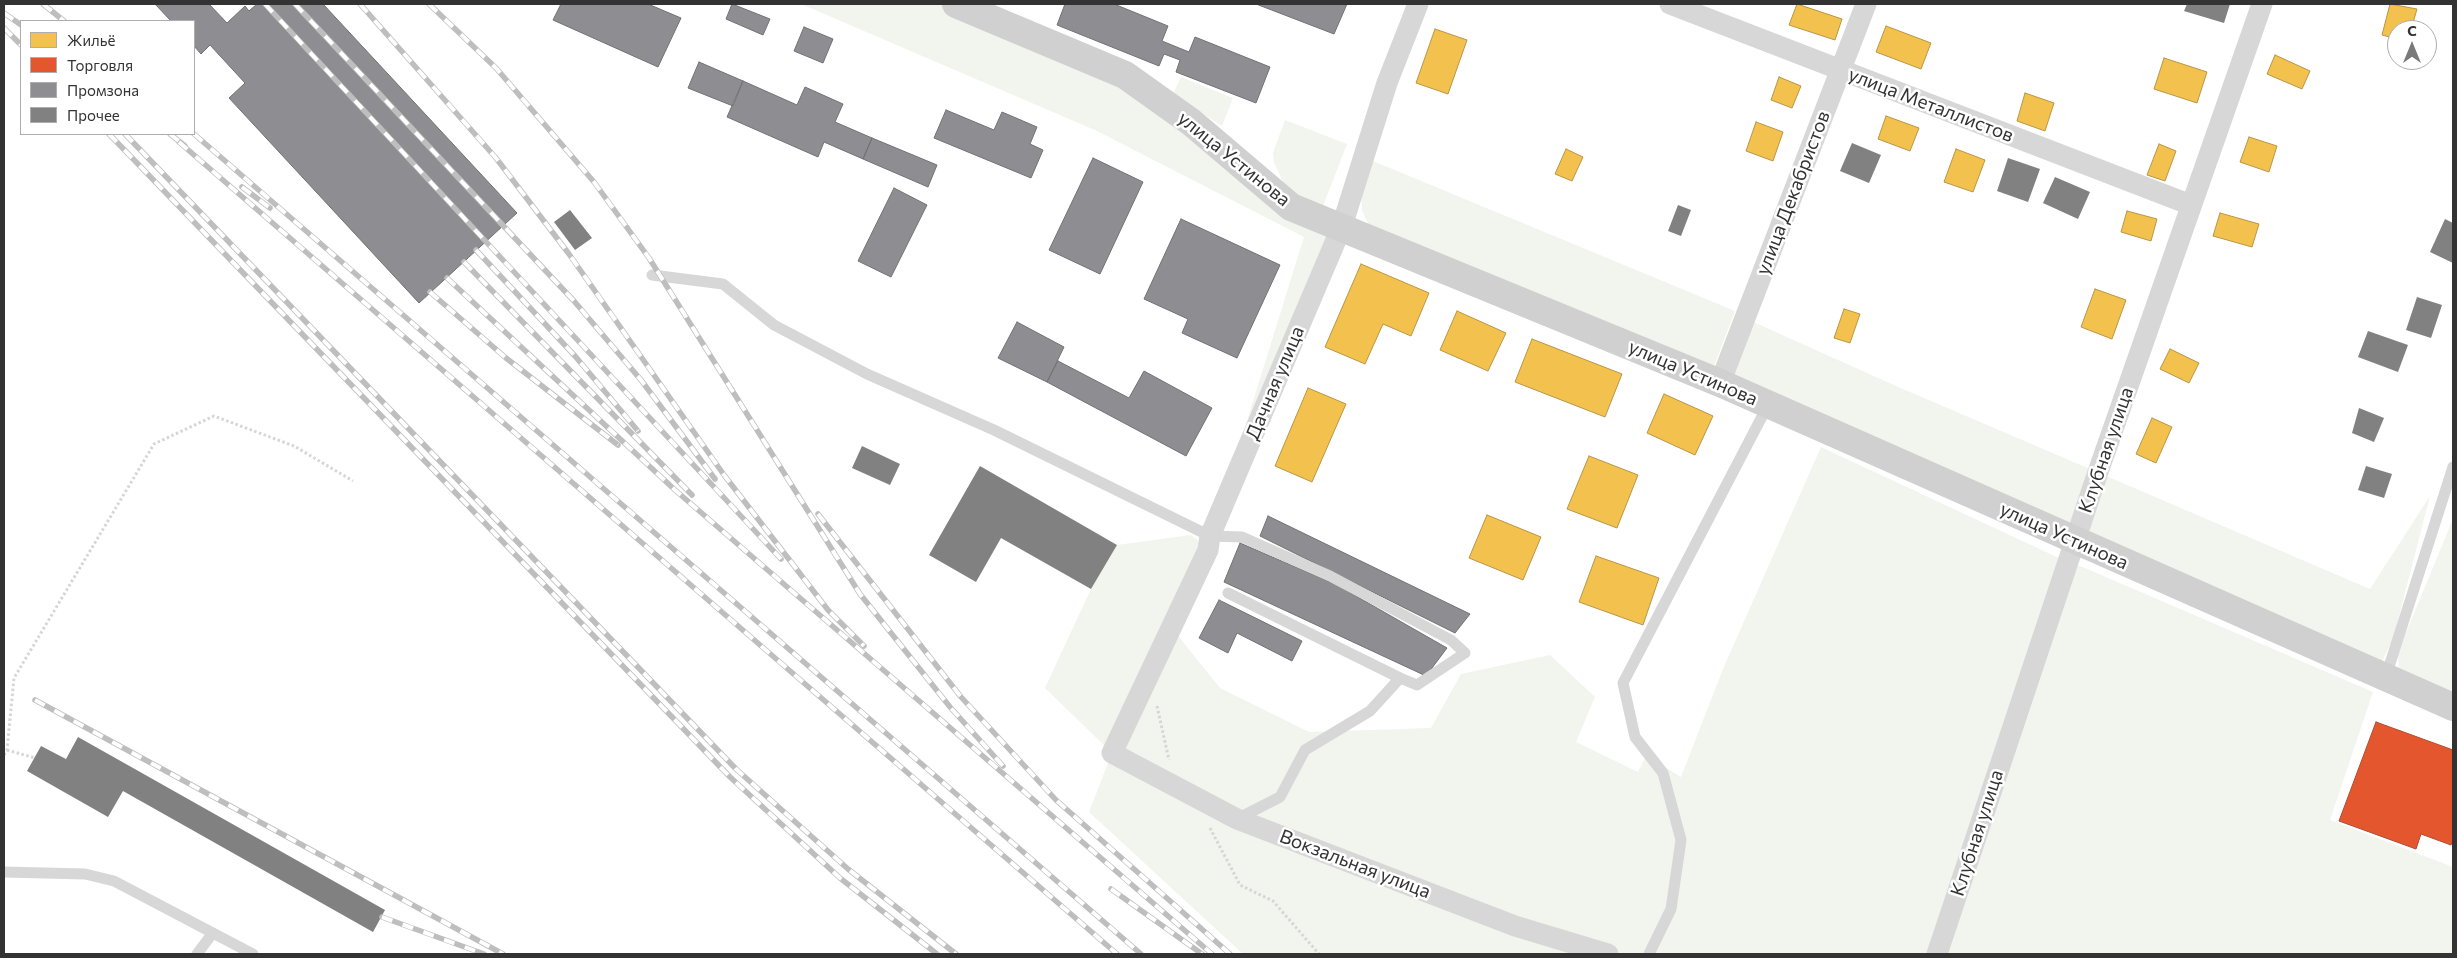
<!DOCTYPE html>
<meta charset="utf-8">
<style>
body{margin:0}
#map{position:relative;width:2457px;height:958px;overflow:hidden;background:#fff;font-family:Commissioner,sans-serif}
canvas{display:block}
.frame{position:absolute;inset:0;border:5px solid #333;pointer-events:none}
.legend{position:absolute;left:20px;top:20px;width:175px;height:115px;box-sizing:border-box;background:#fff;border:1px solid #adadad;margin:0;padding:6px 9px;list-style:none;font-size:15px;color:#333}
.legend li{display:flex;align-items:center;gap:10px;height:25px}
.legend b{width:25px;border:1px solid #adadad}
.north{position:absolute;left:2387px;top:20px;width:50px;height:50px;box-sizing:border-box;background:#fff;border:1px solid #adadad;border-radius:50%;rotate:0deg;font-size:14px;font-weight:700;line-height:20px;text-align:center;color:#333}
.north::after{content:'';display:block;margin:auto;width:18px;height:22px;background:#7a7a7a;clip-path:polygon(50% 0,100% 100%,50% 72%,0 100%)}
</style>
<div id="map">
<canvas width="2457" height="958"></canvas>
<div class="frame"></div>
<ul class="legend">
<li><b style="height:14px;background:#f2c14e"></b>Жильё</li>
<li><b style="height:14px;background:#e4572e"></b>Торговля</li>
<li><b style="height:14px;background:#8d8d92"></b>Промзона</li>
<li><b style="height:14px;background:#818181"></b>Прочее</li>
</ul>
<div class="north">С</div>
</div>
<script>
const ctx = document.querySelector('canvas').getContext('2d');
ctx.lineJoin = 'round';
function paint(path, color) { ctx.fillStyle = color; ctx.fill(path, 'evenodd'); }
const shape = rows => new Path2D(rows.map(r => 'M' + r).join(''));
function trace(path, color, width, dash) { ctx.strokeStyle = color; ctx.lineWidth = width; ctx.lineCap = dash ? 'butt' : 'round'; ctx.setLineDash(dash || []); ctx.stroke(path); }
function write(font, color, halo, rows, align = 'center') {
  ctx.font = font + ' Commissioner,sans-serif'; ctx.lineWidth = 5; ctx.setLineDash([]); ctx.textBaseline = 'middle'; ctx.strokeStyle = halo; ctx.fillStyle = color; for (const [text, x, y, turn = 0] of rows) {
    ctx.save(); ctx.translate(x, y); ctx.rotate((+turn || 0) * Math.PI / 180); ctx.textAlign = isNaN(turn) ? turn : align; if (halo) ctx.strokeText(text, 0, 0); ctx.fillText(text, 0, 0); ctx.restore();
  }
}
const green = shape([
 [801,4,956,4,1059,48,1336,228,1236,456,1304,237,1097,131],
 [1181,77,1233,98,1222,126,1173,94],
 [1285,120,1347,144,1323,206,1288,193,1274,162,1273,153],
 [1373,161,1735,311,1714,366,1369,226,1362,210,1361,193],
 [1749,320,1896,386,2370,589,2430,496,2393,639,2382,661,2070,528,1727,374],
 [1821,447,2061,559,1936,954,1243,954,1089,812,1112,753,1045,688,1091,589,1117,545,1191,535,1208,550,1171,627,1220,688,1309,732,1431,728,1461,674,1550,655,1595,697,1576,742,1638,772,1646,756,1681,777,1723,669],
 [2453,519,2453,701,2399,672,2398,652],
 [2071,562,2373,692,2330,820,2453,867,2453,954,1937,954]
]);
const homes = shape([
 [1797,4,1842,19,1835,40,1789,25,1797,4],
 [2390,4,2417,9,2411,30,2397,30,2397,39,2382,35,2390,4],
 [1886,26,1931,43,1921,69,1876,52,1886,26],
 [1435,29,1467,40,1448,94,1416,83,1435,29],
 [2275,55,2310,71,2302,89,2267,74,2275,55],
 [2164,58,2207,72,2197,103,2154,89,2164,58],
 [1779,77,1801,86,1792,108,1771,100,1779,77],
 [2025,93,2054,103,2045,131,2017,121,2025,93],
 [1886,116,1919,128,1910,151,1878,139,1886,116],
 [1756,122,1783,132,1773,161,1746,151,1756,122],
 [2249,137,2277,146,2269,172,2240,162,2249,137],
 [2159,144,2176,151,2165,181,2147,175,2159,144],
 [1566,149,1583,157,1572,181,1555,174,1566,149],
 [1956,149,1985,160,1973,192,1944,182,1956,149],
 [2127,211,2157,219,2151,241,2121,232,2127,211],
 [2220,213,2259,224,2252,247,2213,236,2220,213],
 [1361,264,1429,293,1411,336,1383,324,1365,364,1325,347,1361,264],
 [2095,289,2126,300,2112,339,2081,327,2095,289],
 [1844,309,1860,314,1850,343,1834,338,1844,309],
 [1457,311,1506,333,1488,371,1440,350,1457,311],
 [1532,339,1622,374,1605,417,1515,382,1532,339],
 [2170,349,2199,363,2189,383,2160,369,2170,349],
 [1308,388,1346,404,1312,482,1275,466,1308,388],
 [1664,394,1713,416,1695,455,1647,433,1664,394],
 [2152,418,2172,427,2156,463,2136,454,2152,418],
 [1589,456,1638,475,1617,528,1567,509,1589,456],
 [1487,515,1541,537,1523,580,1469,558,1487,515],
 [1596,556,1659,578,1643,625,1579,602,1596,556]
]);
const shops = shape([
 [2376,722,2453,750,2453,840,2451,845,2421,834,2416,849,2339,821,2376,722]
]);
const industry = shape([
 [155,4,209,4,227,23,245,6,249,11,257,4,323,4,517,213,419,303,229,98,245,83,210,45,201,54,194,46,194,21,171,21,155,4],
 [561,4,648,4,681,18,658,67,553,20,561,4],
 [732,4,770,19,763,35,726,19,732,4],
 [1065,4,1114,4,1168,26,1162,41,1189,52,1195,37,1270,67,1256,103,1176,72,1180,60,1164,54,1159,66,1057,25,1065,4],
 [1256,4,1347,4,1334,34,1256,4],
 [804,27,833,39,823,63,794,51,804,27],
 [699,62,743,81,733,106,688,88,699,62],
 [743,81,797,105,805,87,843,104,835,122,872,138,863,159,824,142,818,157,727,117,743,81],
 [946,110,994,130,1002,112,1037,127,1030,144,1043,150,1031,178,934,138,946,110],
 [872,138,937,165,928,187,863,159,872,138],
 [1093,158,1143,182,1100,274,1049,250,1093,158],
 [894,188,927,205,891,277,858,261,894,188],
 [1181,219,1280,265,1237,358,1182,333,1188,319,1144,299,1181,219],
 [1017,322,1064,347,1047,382,998,358,1017,322],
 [1058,361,1129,398,1144,371,1212,408,1186,456,1047,382,1058,361],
 [1268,516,1470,614,1455,633,1260,536,1268,516],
 [1240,543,1335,584,1447,648,1426,676,1224,582,1240,543],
 [1219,600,1302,641,1292,661,1237,633,1228,653,1199,638,1219,600]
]);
const building = shape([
 [2187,4,2230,4,2224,23,2184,11],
 [1852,143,1881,155,1869,183,1840,171],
 [2008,158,2040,169,2028,202,1997,191],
 [2055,177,2090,192,2078,219,2043,203],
 [1678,205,1691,210,1681,236,1668,231],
 [570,210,592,238,575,250,554,222],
 [2445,219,2453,223,2453,263,2430,252],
 [2417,297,2442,305,2431,338,2406,330],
 [2368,331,2408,345,2398,372,2358,357],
 [2359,408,2384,418,2374,442,2352,433],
 [862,446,900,464,890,485,852,468],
 [980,466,1117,545,1091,589,1001,538,976,582,929,555],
 [2366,466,2392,474,2384,498,2358,490],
 [78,737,385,910,373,932,123,791,108,817,27,771,41,746,66,759]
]);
const path = shape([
 [1157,706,1169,760],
 [7,750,35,758],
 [4,755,7,750,14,678,154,444,214,416,294,446,353,481],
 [1210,828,1240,885,1273,901,1319,954]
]);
const lane = shape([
 [652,275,723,284,774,325,867,374,994,430,1210,536,1242,537,1330,576,1451,640,1465,653,1417,685,1400,678,1370,711,1305,750,1280,797,1237,819],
 [1228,593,1400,678],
 [2386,676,2453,467],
 [4,872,85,874,114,881,253,954],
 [197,954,212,934],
 [1649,954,1671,909,1681,840,1663,773,1635,737,1623,683,1768,405]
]);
const street = shape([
 [1418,4,1387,83,1342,226,1210,536,1208,550,1112,753,1237,819,1515,926,1608,954],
 [1670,4,2191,205],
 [1720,383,1866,4],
 [1937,954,2098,472,2262,4]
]);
const secondary = shape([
 [956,4,1125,75,1191,122,1291,207,1720,383,2453,707]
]);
const rail = shape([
 [43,4,64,21],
 [265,4,781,559],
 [295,4,574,301,641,380,715,479],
 [360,4,496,158,569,254,724,475,828,610,864,646],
 [429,4,496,68,594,182,649,258,860,594,950,707,1003,766],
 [4,13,21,25],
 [4,28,21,45],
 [109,134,730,777,840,878,937,954],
 [125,134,736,769,848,869,956,954],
 [170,134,185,146],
 [194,134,1141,954],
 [179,142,1117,954],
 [242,187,270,208],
 [476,250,575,356,638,431],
 [464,262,692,495],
 [447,278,675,490,1212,954],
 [430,292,506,358,618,445],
 [818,514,961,697,1056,800,1230,954],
 [35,700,503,954],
 [1111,889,1202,954],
 [382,917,484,954]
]);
const streetNames = [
 ["улица Металлистов",1931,105,21],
 ["улица Устинова",1234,159,39],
 ["улица Декабристов",1793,193,-69],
 ["улица Устинова",1693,373,23],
 ["Дачная улица",1275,383,-67],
 ["Клубная улица",2106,450,-71],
 ["улица Устинова",2064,536,24],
 ["Клубная улица",1977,833,-72],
 ["Вокзальная улица",1355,864,21]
];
paint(green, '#f1f5ed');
paint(homes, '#f2c14e');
trace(homes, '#b99646', 1);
paint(shops, '#e4572e');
trace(shops, '#af4c30', 1);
paint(industry, '#8d8d92');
trace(industry, '#727276', 1);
paint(building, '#818181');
trace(path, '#d6d6d6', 3, [2.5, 2.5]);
trace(lane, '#d7d7d7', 11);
trace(street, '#d7d7d7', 21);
trace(secondary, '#d0d0d0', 28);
trace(rail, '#bebebe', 5.5);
trace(rail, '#fff', 4, [11]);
write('19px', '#333', '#fff', streetNames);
</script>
